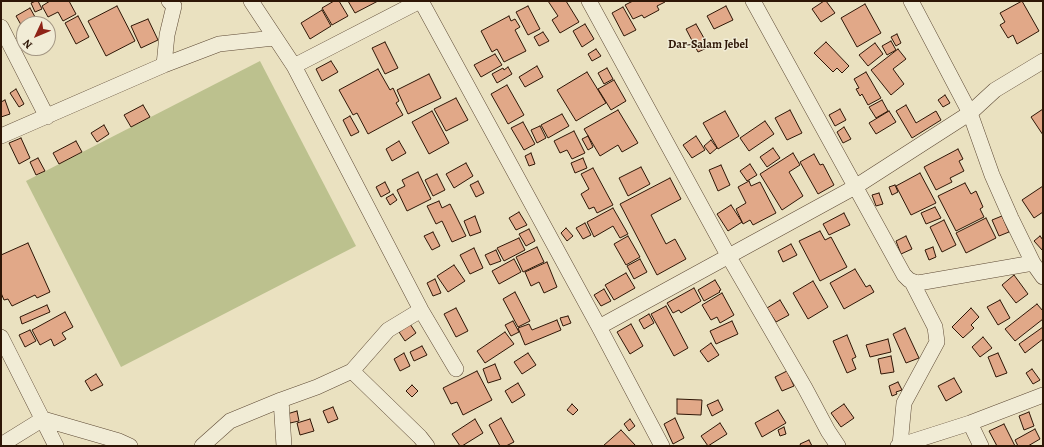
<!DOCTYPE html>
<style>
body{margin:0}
#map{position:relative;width:1044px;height:447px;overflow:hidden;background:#eae1c0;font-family:Alegreya,serif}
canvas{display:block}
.frame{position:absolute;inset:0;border:2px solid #2e1606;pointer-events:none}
.north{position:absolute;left:16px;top:16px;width:40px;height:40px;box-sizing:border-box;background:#f1ecd6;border:1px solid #a39683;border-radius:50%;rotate:226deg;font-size:11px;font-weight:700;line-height:16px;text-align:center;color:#2e1606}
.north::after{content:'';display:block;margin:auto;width:14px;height:18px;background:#8f2418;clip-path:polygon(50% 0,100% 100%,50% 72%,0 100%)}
</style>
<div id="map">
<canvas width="1044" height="447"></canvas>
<div class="frame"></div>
<div class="north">N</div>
</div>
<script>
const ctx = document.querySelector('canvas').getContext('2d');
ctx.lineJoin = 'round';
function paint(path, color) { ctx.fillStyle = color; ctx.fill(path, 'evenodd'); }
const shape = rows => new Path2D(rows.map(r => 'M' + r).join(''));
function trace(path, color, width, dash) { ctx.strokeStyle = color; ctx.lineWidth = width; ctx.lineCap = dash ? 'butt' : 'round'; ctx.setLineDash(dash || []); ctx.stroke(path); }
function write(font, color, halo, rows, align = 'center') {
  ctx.font = font + ' Alegreya,serif'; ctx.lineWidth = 3; ctx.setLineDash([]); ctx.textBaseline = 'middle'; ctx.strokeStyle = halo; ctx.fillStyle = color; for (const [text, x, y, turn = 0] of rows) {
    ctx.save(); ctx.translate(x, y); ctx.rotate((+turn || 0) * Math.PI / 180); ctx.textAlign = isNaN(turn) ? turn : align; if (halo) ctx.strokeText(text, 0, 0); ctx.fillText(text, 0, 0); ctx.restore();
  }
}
const green = shape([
 [260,61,356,246,121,367,26,181]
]);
const building = shape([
 [36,1,38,1,42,9,35,12,31,3,36,1],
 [50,1,69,1,76,14,63,21,58,12,48,17,42,6,50,1],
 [334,1,339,1,348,16,332,25,322,8,334,1],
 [348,1,378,1,355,13,348,1],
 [548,1,566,1,579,22,560,33,552,20,558,16,548,1],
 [633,1,665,1,665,2,657,6,659,10,644,18,642,15,633,19,625,5,633,1],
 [824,1,826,1,835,13,821,22,812,9,824,1],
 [1022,1,1039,31,1017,44,1013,35,1008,38,1000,25,1005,22,1000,13,1022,1],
 [865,4,881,33,857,47,841,18,865,4],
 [117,6,135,41,106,56,88,21,117,6],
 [528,6,540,29,528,35,516,12,528,6],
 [726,6,733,20,714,29,707,16,726,6],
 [623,7,636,30,624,36,612,13,623,7],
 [30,8,39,24,24,24,24,30,16,16,30,8],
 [322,10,331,26,310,39,301,23,322,10],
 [78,16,89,37,76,44,65,23,78,16],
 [509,16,511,21,515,19,520,27,515,30,526,51,504,62,497,49,492,52,481,31,509,16],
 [148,19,158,40,141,48,131,26,148,19],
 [585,24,594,39,582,47,573,31,585,24],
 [696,24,709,47,698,52,686,29,696,24],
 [543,32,549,41,539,46,534,37,543,32],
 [897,34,901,43,896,46,891,37,897,34],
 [891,41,896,50,887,55,882,46,891,41],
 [385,42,398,68,385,74,372,48,385,42],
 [826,42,849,66,842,73,837,68,833,72,814,53,826,42],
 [875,43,883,54,868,66,859,55,875,43],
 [33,48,48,48,48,49,37,55,33,48],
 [596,49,601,56,592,61,588,54,596,49],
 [898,49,906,59,893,69,904,84,891,95,871,70,898,49],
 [495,54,502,65,481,77,474,65,495,54],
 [331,61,338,72,322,81,316,69,331,61],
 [537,66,543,77,525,87,519,77,537,66],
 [508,67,512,74,497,83,492,74,503,68,504,70,508,67],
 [607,68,613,79,604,84,598,73,607,68],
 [378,69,390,90,393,88,399,101,396,103,403,115,368,134,357,113,353,115,339,90,378,69],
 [587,72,606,103,576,121,557,90,587,72],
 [866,72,881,98,868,105,862,94,860,96,856,89,859,88,854,79,866,72],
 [429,74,441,98,408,114,397,90,429,74],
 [614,80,626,101,611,110,598,89,614,80],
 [507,85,524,115,508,124,491,94,507,85],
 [16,89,24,104,19,107,10,93,16,89],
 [945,95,950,103,943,107,938,100,945,95],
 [456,98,468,120,446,131,434,109,456,98],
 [5,100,10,114,1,117,1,102,5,100],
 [882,100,888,111,876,118,869,107,882,100],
 [143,105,150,117,131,127,124,115,143,105],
 [906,105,916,123,936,111,941,120,912,138,896,111,906,105],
 [840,109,846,120,835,126,829,115,840,109],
 [1043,109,1043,135,1031,117,1043,109],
 [618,110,638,143,622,152,618,145,600,156,584,129,618,110],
 [790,110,802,133,787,140,775,118,790,110],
 [432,111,449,143,429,154,412,122,432,111],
 [725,111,739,136,718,149,703,123,725,111],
 [889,111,896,122,876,134,869,123,889,111],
 [562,114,569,126,548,138,541,125,562,114],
 [350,116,359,132,351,136,343,120,350,116],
 [765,121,774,134,749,151,740,138,765,121],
 [523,122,535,144,524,150,511,128,523,122],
 [104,125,109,134,97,142,91,133,104,125],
 [540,126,546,138,537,143,531,130,540,126],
 [844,127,851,139,843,143,837,132,844,127],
 [574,131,585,153,572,159,567,150,560,153,554,141,574,131],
 [588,136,593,147,588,150,582,139,588,136],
 [696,136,705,150,692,158,683,145,696,136],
 [21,138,30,158,19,164,9,143,21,138],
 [711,140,717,148,710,154,704,146,711,140],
 [76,141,82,152,59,164,53,153,76,141],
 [399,141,406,153,392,161,386,149,399,141],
 [773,148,780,158,767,167,760,157,773,148],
 [958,149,963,159,959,161,964,171,950,178,952,182,936,190,924,167,958,149],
 [531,153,535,164,529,166,525,156,531,153],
 [793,153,800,165,789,172,803,196,782,210,760,174,793,153],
 [814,154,820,165,823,164,834,185,818,194,800,162,814,154],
 [38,158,45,171,36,175,30,162,38,158],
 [583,158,587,168,575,173,571,163,583,158],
 [466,163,473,176,454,188,446,174,466,163],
 [750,164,757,175,747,181,740,171,750,164],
 [721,165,730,185,718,191,709,170,721,165],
 [641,167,650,184,628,196,619,178,641,167],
 [593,168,613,205,597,213,594,207,589,209,581,194,589,189,581,174,593,168],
 [418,172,431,199,407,211,397,190,405,186,402,180,418,172],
 [920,173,936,203,911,215,896,186,920,173],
 [437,174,445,190,433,196,425,180,437,174],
 [670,178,681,199,651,215,666,244,675,239,686,259,657,275,620,204,670,178],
 [478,181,484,193,476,197,470,185,478,181],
 [749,181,751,186,760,182,776,213,753,225,750,220,743,224,736,209,746,203,738,187,749,181],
 [385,182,390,192,381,197,376,187,385,182],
 [965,183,971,194,976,191,983,207,980,209,984,217,956,231,938,196,965,183],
 [895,185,898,192,892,195,889,187,895,185],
 [1043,186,1043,212,1034,218,1022,200,1043,186],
 [879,193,883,204,876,206,872,195,879,193],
 [393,194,397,200,390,205,386,198,393,194],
 [439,201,442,208,450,204,466,236,452,242,442,221,436,224,427,206,439,201],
 [731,205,742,222,728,231,717,214,731,205],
 [935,207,941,218,926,224,921,213,935,207],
 [613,208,628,234,620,238,613,226,594,237,587,222,613,208],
 [519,212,527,225,516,230,509,218,519,212],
 [844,213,850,225,829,235,823,224,844,213],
 [475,216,481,232,470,236,464,221,475,216],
 [1002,216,1009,232,999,236,992,220,1002,216],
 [986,218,996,238,966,253,956,233,986,218],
 [944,220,956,245,942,252,930,227,944,220],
 [585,223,591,235,583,239,576,228,585,223],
 [566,228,573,236,567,241,561,233,566,228],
 [529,229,535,241,526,246,519,234,529,229],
 [820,231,825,240,831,237,847,267,820,281,799,241,820,231],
 [433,232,440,246,432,250,424,236,433,232],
 [628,236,640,257,626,265,614,244,628,236],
 [906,236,912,249,901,254,896,241,906,236],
 [1040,236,1043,240,1043,251,1034,241,1040,236],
 [519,238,525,250,504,261,497,248,519,238],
 [28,243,50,292,37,298,35,295,12,306,8,299,4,300,1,293,1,255,28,243],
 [791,244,797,255,783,262,778,251,791,244],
 [537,247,544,262,523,272,516,257,537,247],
 [933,247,936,257,929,260,925,250,933,247],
 [474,248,483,268,470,274,460,255,474,248],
 [496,250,501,261,490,265,485,255,496,250],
 [514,259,521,272,499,284,492,271,514,259],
 [640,259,647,272,634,279,627,266,640,259],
 [547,262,557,287,544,293,539,282,531,286,525,272,547,262],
 [454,265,465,281,448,292,437,276,454,265],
 [855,269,866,287,870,285,874,292,844,309,830,283,855,269],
 [626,273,635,288,614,300,605,285,626,273],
 [1014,275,1028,294,1016,303,1002,285,1014,275],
 [435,279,441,293,433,296,427,283,435,279],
 [715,280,721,290,719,291,720,292,704,301,698,290,715,280],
 [813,281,828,307,808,319,793,293,813,281],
 [694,288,701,301,681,313,679,310,673,313,667,303,694,288],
 [604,289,611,301,601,306,594,295,604,289],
 [515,292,530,321,518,327,503,299,515,292],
 [722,293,734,315,720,323,717,317,711,320,702,305,722,293],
 [780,300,789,315,776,322,767,308,780,300],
 [1000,300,1010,318,998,325,987,307,1000,300],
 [1037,304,1043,311,1043,319,1015,341,1005,329,1037,304],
 [47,305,50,312,22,324,20,317,47,305],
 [666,306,688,348,674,356,651,314,666,306],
 [456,308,468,331,456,337,444,314,456,308],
 [971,308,979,317,971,325,974,328,963,338,952,327,971,308],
 [65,312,73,327,62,333,66,339,54,346,51,339,40,345,32,330,65,312],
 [649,314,654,323,644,329,639,320,649,314],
 [568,316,571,323,563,326,560,318,568,316],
 [557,320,561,330,525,345,518,328,529,324,532,330,557,320],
 [513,321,519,332,511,336,505,325,513,321],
 [732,321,738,334,716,344,710,331,732,321],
 [410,324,416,333,405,341,399,332,410,324],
 [631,324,643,346,630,354,617,332,631,324],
 [1043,327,1043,339,1025,353,1019,344,1043,327],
 [905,328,919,358,906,363,893,334,905,328],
 [30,330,36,341,25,347,19,335,30,330],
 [505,332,514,344,485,363,477,351,505,332],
 [847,335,856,357,852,359,856,369,847,373,833,341,847,335],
 [983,337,992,348,980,357,972,347,983,337],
 [888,339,891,352,870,357,866,345,888,339],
 [711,343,719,355,708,362,700,351,711,343],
 [422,346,427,355,414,361,410,352,422,346],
 [404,353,410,366,400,371,394,359,404,353],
 [528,353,536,365,522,374,514,362,528,353],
 [998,353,1007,373,996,377,988,357,998,353],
 [891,356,894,372,881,374,878,359,891,356],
 [495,364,501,379,488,383,483,369,495,364],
 [1032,369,1040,380,1033,384,1026,373,1032,369],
 [477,371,492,400,463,415,457,402,451,404,443,388,477,371],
 [787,371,794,386,782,391,775,377,787,371],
 [96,374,103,385,91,391,85,381,96,374],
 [954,378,962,392,946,401,938,386,954,378],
 [898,382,902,390,896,392,897,394,892,396,889,386,898,382],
 [518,383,525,395,512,403,505,391,518,383],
 [412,385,418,391,412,397,406,391,412,385],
 [677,399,702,400,701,415,677,414,677,399],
 [718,400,723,410,712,416,707,405,718,400],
 [572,404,578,410,573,415,567,410,572,404],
 [844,404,854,418,841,427,831,413,844,404],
 [333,407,338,419,328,423,323,411,333,407],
 [778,410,786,423,762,437,755,423,778,410],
 [297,411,299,421,290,423,287,414,297,411],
 [1029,412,1034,426,1024,430,1019,416,1029,412],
 [501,418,514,442,506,446,500,446,489,425,501,418],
 [675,418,684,438,673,444,664,424,675,418],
 [310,419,314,431,300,435,297,423,310,419],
 [475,419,483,433,462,446,460,446,452,434,475,419],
 [630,419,635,426,629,431,624,424,630,419],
 [720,423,727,434,708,446,701,436,720,423],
 [1004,424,1015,446,997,446,989,431,1004,424],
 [784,427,786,434,780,436,778,430,784,427],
 [1035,429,1040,439,1028,446,1018,446,1015,440,1035,429],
 [621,430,636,446,603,446,621,430],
 [809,440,812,446,801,446,800,444,809,440]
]);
const minor = shape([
 [251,1,294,66,421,310,456,369],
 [421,1,599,327,662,446],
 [589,1,729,257,805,388,828,431,838,446],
 [753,1,904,275,909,280,917,283,924,282,1033,263],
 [911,1,970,113,992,175,1011,218,1033,263,1043,277],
 [1,27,47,117],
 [164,65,167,35,174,6,169,1],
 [294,66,420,1],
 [1,136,164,65,219,44,274,38],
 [599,327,855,187,970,113,995,90,1043,61],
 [1,337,56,446],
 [352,371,420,437,427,446],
 [281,400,284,446],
 [970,423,981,446],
 [1,445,43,419,119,441,130,446],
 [900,445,904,403,937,342,935,327,912,282],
 [202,446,230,421,281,400,317,387,352,371,388,330,421,310],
 [898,446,970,423,1043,395]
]);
const neighbourhoodNames = [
 ["Dar-Salam Jebel",708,45]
];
paint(green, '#bcc18e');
paint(building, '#e1a888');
trace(building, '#2e1606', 1);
trace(minor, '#5d4934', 16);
trace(minor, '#f1ecd6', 15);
write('bold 12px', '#2e1606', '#f1ecd6', neighbourhoodNames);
</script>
